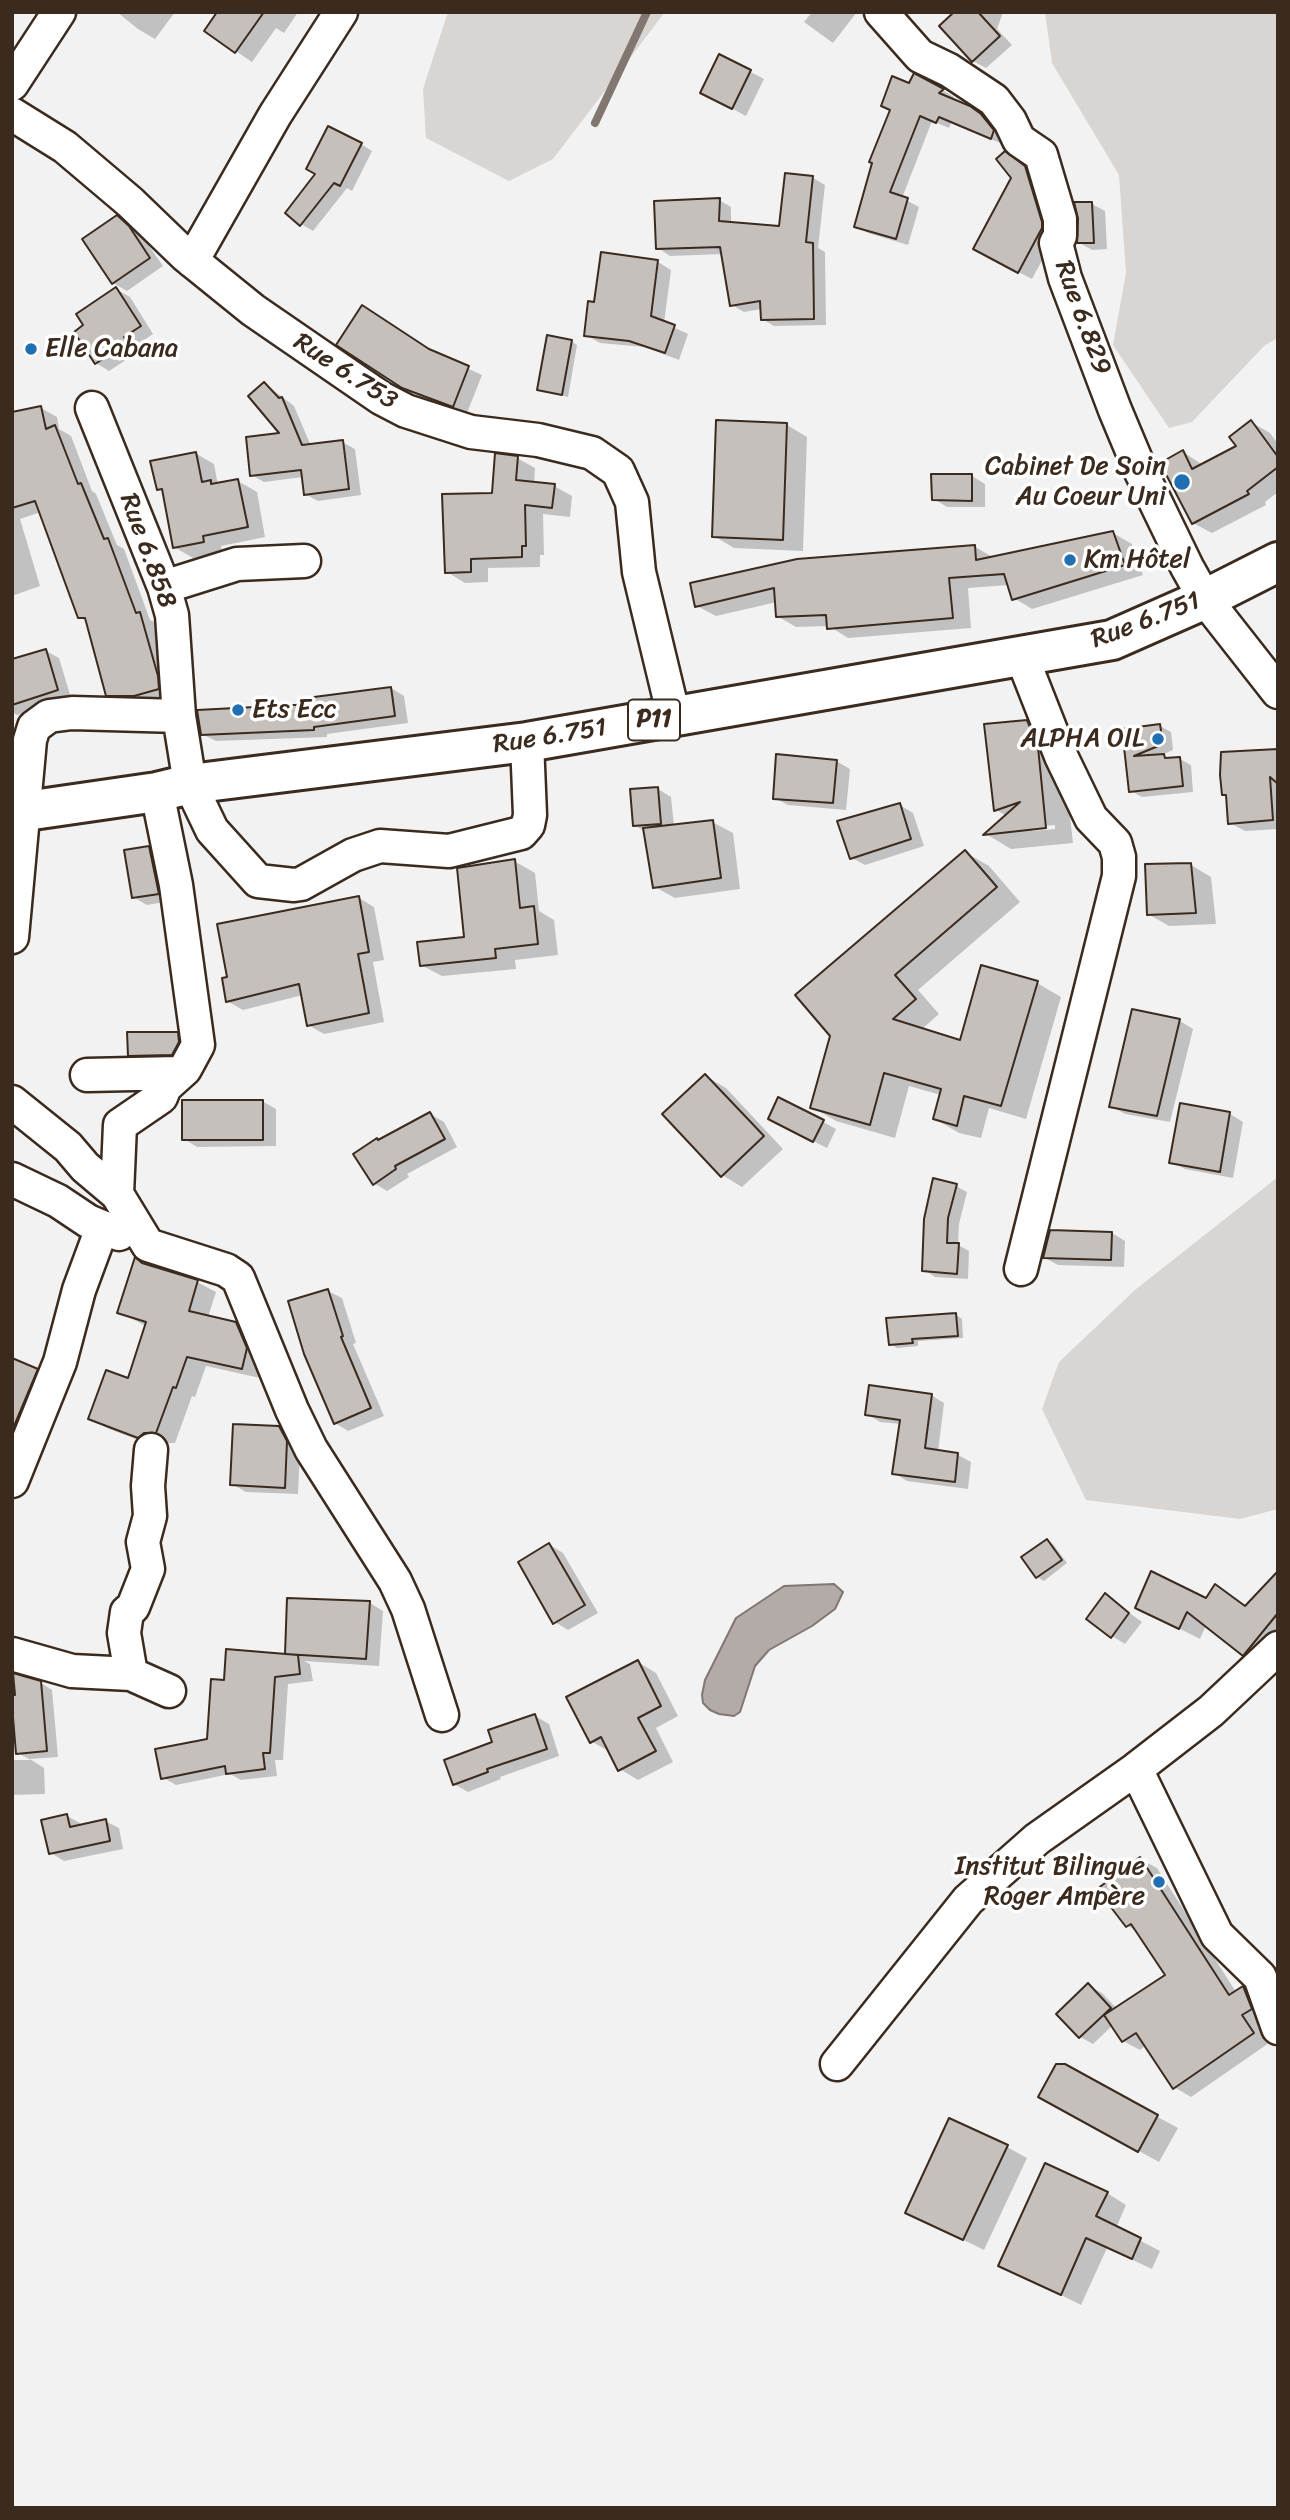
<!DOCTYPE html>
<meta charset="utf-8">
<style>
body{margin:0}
#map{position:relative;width:1290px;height:2520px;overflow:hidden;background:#f3f2f2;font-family:Sriracha,sans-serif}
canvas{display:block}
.frame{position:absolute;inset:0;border:14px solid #3b2a1e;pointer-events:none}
</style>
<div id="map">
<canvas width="1290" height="2520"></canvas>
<div class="frame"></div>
</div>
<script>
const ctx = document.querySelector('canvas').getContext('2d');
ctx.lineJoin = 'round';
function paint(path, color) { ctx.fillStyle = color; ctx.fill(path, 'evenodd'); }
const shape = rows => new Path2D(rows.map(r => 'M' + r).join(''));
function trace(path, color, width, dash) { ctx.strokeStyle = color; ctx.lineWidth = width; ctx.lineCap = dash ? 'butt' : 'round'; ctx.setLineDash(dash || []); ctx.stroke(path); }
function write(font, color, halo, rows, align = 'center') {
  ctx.font = font + ' Sriracha,sans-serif'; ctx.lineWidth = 7; ctx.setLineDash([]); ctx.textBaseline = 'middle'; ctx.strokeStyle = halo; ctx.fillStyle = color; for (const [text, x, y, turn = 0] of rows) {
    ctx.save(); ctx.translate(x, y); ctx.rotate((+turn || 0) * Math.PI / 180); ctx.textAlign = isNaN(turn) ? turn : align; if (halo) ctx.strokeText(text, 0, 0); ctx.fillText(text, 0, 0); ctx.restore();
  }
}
const green = shape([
 [448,12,665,12,553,159,509,181,426,138,423,89],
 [1045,12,1278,12,1278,338,1265,345,1192,422,1169,428,1113,345,1126,273,1119,175,1052,63],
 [1278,1177,1278,1509,1240,1519,1086,1500,1042,1409,1059,1362,1135,1290]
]);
const water = shape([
 [834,1584,843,1592,835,1609,812,1626,769,1650,755,1666,740,1712,734,1716,719,1714,710,1710,703,1703,702,1695,705,1680,736,1618,784,1586,834,1584]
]);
const shadow = shape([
 [117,12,175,12,155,39,138,29],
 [228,12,298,12,284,33,276,28,252,62,206,31],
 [812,12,857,12,833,43,804,22],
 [951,12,1003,12,997,29,1012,45,986,68,973,61],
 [720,56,764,79,746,116,716,100],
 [910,85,939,88,954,97,951,100,969,108,993,123,1005,138,1003,144,951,123,949,128,932,121,902,198,919,207,908,245,868,233,856,226],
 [361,144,372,151,352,191,347,188,313,231,301,224],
 [1005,153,1038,176,1055,236,1032,279,988,256,1013,177],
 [813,178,825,185,818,248,825,252,826,325,774,326,762,319,762,309,744,312,732,305,723,254,670,256,658,248,719,200,731,207,731,224,781,227],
 [1092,204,1105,211,1107,249,1092,250,1078,242],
 [117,217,130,225,142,236,163,266,127,291,113,283],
 [602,254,658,262,671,270,664,323,688,334,679,360,644,347,600,343,586,335,595,303],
 [116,289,130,297,153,334,137,345,140,351,109,371,96,363],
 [571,341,577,345,568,397,539,389],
 [338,344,433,353,482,375,467,413,429,401],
 [265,384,294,406,311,446,342,442,355,449,361,495,318,501,305,494,303,477,264,482,252,475,282,434],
 [41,408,57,417,59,429,71,436,92,491,96,494,117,545,124,549,150,620,156,623,173,686,174,698,151,704,124,704,108,694,88,622,80,617,41,512,20,519,40,586,12,596,12,454],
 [1251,422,1270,433,1278,444,1278,492,1265,502,1266,505,1212,533,1193,523,1183,452,1203,465,1239,447],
 [787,425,807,437,803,551,734,548,714,536],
 [195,453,214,464,218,485,238,481,257,492,265,537,221,546,222,552,193,558,174,547,164,492,159,489],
 [517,458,535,468,534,484,554,486,572,496,570,517,543,514,544,555,540,555,540,567,488,568,488,582,465,583,447,572],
 [972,476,985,484,985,507,947,507,934,499],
 [1113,533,1132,544,1143,575,1032,609,1014,598,1009,585,968,588,971,628,848,638,829,626,796,627,777,616,777,602,716,616,697,606,692,585,974,546,994,558],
 [46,651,59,658,71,698,17,715,12,712,12,661],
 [391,688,404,696,408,723,327,734,327,737,216,741,202,734],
 [1027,721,1054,737,1064,764,1073,843,1011,849,986,834,1007,816,996,810],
 [1055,825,1055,829,1032,831,1036,827],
 [1160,726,1171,732,1173,750,1162,755,1170,760,1180,759,1191,765,1193,792,1142,797,1131,791,1124,731],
 [1278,751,1278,829,1245,831,1230,823,1227,796,1224,794],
 [836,761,850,769,846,810,788,805,775,798],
 [658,789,671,797,674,826,712,822,733,833,740,889,675,898,655,887,646,832,634,825],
 [900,805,913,813,924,846,865,865,852,858],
 [149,848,162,856,171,901,147,905,133,897],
 [965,852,989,866,1020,902,918,990,939,1014,921,1030,962,1042,1037,983,1061,997,1026,1119,989,1108,981,1138,959,1133,935,1119,941,1095,909,1086,895,1138,836,1121,812,1107],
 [514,861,535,873,539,911,554,920,558,955,515,960,516,969,442,976,421,965,466,939],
 [1191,865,1211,877,1216,924,1169,926,1148,914],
 [359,898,374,907,384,960,373,962,384,1022,324,1034,308,1025,303,995,243,1010,227,1001],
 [1133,1011,1180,1021,1193,1029,1170,1122,1125,1114,1111,1106],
 [177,1034,191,1042,185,1062,143,1062,129,1055],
 [705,1076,726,1088,783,1149,742,1187,722,1175],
 [262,1101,276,1109,276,1146,197,1147,184,1139],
 [430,1114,444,1122,457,1147,407,1174,409,1177,387,1191,374,1183,379,1141],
 [1230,1114,1243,1122,1233,1178,1185,1169,1171,1162],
 [823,1122,836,1129,827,1148,783,1126],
 [956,1186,967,1192,959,1224,958,1245,969,1251,968,1279,935,1277,924,1270],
 [1112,1233,1125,1241,1124,1267,1058,1265,1045,1258],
 [136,1259,147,1266,197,1282,216,1292,208,1317,235,1323,254,1334,264,1359,260,1378,206,1366,195,1397,192,1396,175,1443,163,1443,157,1447,109,1429,90,1419,130,1380,146,1326,119,1312],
 [328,1291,342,1298,356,1343,353,1344,384,1416,348,1431,335,1423],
 [956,1315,962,1319,963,1338,918,1341,918,1346,897,1348,891,1344],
 [37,1370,57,1382,33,1439,12,1429],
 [931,1395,944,1403,938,1452,958,1455,971,1462,968,1489,907,1481,894,1473,901,1424,880,1422,867,1414],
 [279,1428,293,1436,300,1450,298,1494,246,1492,232,1484],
 [1047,1541,1053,1544,1067,1563,1044,1581,1037,1577,1024,1558],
 [550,1545,563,1553,598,1613,568,1630,555,1622],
 [1278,1574,1278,1648,1263,1666,1244,1655,1206,1625,1200,1639,1137,1607,1206,1600,1216,1587,1247,1606],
 [1106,1596,1142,1622,1125,1644,1112,1636],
 [370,1603,383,1611,379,1666,304,1661,310,1664,313,1681,288,1684,283,1760,275,1760,277,1776,241,1780,230,1774,176,1785,162,1777,208,1740,226,1682,294,1657,287,1653],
 [638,1662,656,1673,678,1716,656,1728,673,1762,638,1780,620,1769,610,1752,591,1741],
 [41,1683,52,1690,58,1757,30,1759,44,1768,45,1794,12,1795,12,1760,31,1760,18,1753],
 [535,1716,549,1724,559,1756,500,1777,501,1779,468,1792,454,1784,494,1743],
 [67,1816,80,1823,81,1826,105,1821,119,1828,123,1849,64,1861,51,1853],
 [1140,1859,1157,1868,1236,1992,1243,1988,1259,1997,1267,2018,1257,2025,1269,2043,1191,2097,1174,2087,1146,2045,1140,2050,1123,2041,1113,2025,1093,2044,1080,2037,1089,1986,1102,1993,1117,2009,1167,1975,1138,1932,1128,1926],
 [1064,2066,1178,2128,1159,2162,1061,2108],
 [1007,2147,1027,2158,984,2250,907,2212],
 [1107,2193,1126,2205,1116,2228,1160,2251,1152,2269,1107,2248,1081,2305,1001,2265]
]);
const stream = shape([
 [595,123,647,12]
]);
const building = shape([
 [217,12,264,12,235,53,204,31,217,12],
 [954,12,978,12,1000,36,972,62,939,26,954,12],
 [719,54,751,70,732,109,700,93,719,54],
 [914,73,944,89,939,93,970,106,981,114,994,130,991,139,939,117,936,123,920,116,890,192,908,198,896,239,854,227,872,163,869,162,890,110,881,106,892,76,909,83,914,73],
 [328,126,362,143,340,186,334,183,300,226,285,213,315,174,306,169,328,126],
 [1005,151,1025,166,1042,222,1042,228,1018,273,973,249,1011,178,996,159,1005,151],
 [785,173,813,176,806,242,813,243,814,319,761,320,760,301,730,306,720,247,656,249,654,201,720,198,719,221,779,226,785,173],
 [1074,202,1092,202,1094,243,1077,243,1078,219,1074,202],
 [117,215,129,226,150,258,112,284,82,239,117,215],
 [601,252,658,260,651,316,675,325,665,353,629,341,584,336,588,301,594,302,601,252],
 [116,287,141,326,124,337,128,343,95,364,74,332,83,325,76,314,116,287],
 [362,305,429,349,469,366,453,407,402,388,336,345,362,305],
 [547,335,572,340,562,395,537,390,547,335],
 [264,382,279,398,282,397,302,445,343,440,349,489,304,495,301,470,250,476,246,437,279,433,248,396,264,382],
 [41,406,46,429,55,425,78,484,81,483,104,539,108,538,136,613,140,612,158,676,159,689,134,696,106,696,85,618,78,618,35,501,12,508,12,412,41,406],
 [716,420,787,423,783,540,712,537,716,420],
 [1251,420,1278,457,1278,467,1247,491,1249,494,1192,524,1160,463,1183,450,1192,469,1236,446,1229,437,1251,420],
 [196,452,202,482,211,480,211,484,238,479,248,527,203,536,204,542,173,548,162,489,157,490,150,461,196,452],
 [495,453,518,456,516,480,555,484,552,508,525,505,526,546,522,546,522,557,471,559,471,572,445,573,442,494,492,493,495,453],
 [931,474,972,474,972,501,932,500,931,474],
 [1113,531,1125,565,1012,600,1004,574,949,578,953,618,827,629,826,615,776,617,774,588,695,607,690,583,797,559,975,545,976,560,1113,531],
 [46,649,58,690,12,705,12,659,46,649],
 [391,687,395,716,314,727,314,730,201,735,197,710,314,704,314,697,391,687],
 [1027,720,1038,747,1046,828,983,835,1020,802,994,811,984,724,1027,720],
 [1160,724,1163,744,1134,756,1164,754,1165,758,1180,757,1183,786,1129,792,1122,729,1160,724],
 [1278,749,1278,784,1270,777,1273,820,1228,824,1226,795,1222,795,1220,775,1221,752,1278,749],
 [776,754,837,760,833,803,773,799,776,754],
 [658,787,661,824,633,826,630,789,658,787],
 [900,803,911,839,850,859,837,821,900,803],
 [713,820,721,878,653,888,643,828,713,820],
 [149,846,159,894,132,898,124,850,149,846],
 [965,850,997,887,895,975,916,999,893,1019,960,1040,981,965,1038,981,1001,1106,964,1096,957,1126,933,1119,941,1089,884,1073,870,1125,810,1108,830,1036,795,995,965,850],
 [515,859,520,908,534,906,538,944,495,949,496,958,420,966,417,942,464,937,457,868,515,859],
 [1191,863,1196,913,1147,915,1145,864,1191,863],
 [359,896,369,952,358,954,369,1013,307,1026,299,984,226,1002,222,978,227,977,217,924,359,896],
 [1132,1009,1180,1019,1157,1116,1109,1107,1132,1009],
 [127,1032,178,1032,179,1042,172,1055,128,1056,127,1032],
 [705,1074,764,1136,721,1177,662,1114,705,1074],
 [778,1097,824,1120,813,1142,768,1119,778,1097],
 [182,1100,263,1100,263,1140,182,1140,182,1100],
 [1180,1103,1230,1112,1220,1172,1169,1163,1180,1103],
 [430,1112,445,1139,395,1166,396,1169,373,1185,353,1154,377,1138,378,1140,430,1112],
 [933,1178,957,1184,948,1218,947,1243,959,1243,957,1274,922,1271,924,1219,933,1178],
 [1050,1230,1112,1232,1111,1260,1043,1258,1050,1230],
 [135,1257,142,1263,198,1280,189,1311,236,1322,247,1348,242,1369,187,1357,176,1388,173,1387,156,1433,144,1433,138,1438,88,1419,106,1370,128,1378,146,1322,117,1313,135,1257],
 [328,1289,343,1336,341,1337,371,1408,334,1424,304,1354,288,1301,328,1289],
 [956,1313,958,1336,912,1339,913,1343,889,1345,886,1318,956,1313],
 [12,1358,38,1369,12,1431,12,1358],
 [869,1385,932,1394,925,1448,958,1453,955,1482,892,1474,900,1420,865,1415,869,1385],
 [233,1424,279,1426,287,1441,285,1488,230,1485,233,1424],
 [1047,1539,1062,1560,1036,1578,1021,1557,1047,1539],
 [549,1543,585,1605,553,1624,518,1562,549,1543],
 [1151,1571,1206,1598,1215,1584,1245,1606,1278,1571,1278,1613,1243,1656,1187,1612,1179,1629,1135,1608,1151,1571],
 [1105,1593,1129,1613,1111,1638,1086,1619,1105,1593],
 [287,1598,370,1601,366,1659,285,1654,287,1598],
 [226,1649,298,1655,300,1674,275,1677,270,1753,263,1753,265,1769,226,1774,225,1766,161,1779,155,1749,207,1739,211,1679,224,1680,226,1649],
 [638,1660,661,1706,638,1718,656,1751,618,1771,601,1737,590,1743,566,1697,638,1660],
 [13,1673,41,1681,47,1751,16,1754,12,1705,12,1695,15,1695,13,1673],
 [535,1714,547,1749,487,1769,488,1772,453,1785,444,1760,492,1742,488,1730,535,1714],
 [67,1814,70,1827,106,1819,110,1841,49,1854,41,1820,67,1814],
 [1140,1857,1229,1995,1243,1986,1252,2009,1242,2015,1254,2033,1173,2089,1136,2033,1122,2042,1104,2015,1165,1975,1131,1924,1126,1927,1097,1889,1140,1857],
 [1088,1983,1111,2008,1079,2038,1056,2014,1088,1983],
 [1056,2064,1065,2064,1158,2115,1138,2152,1038,2097,1056,2064],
 [949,2118,1008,2145,963,2240,905,2213,949,2118],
 [1045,2163,1108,2192,1096,2216,1141,2238,1132,2259,1086,2238,1061,2295,998,2266,1045,2163]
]);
const minor = shape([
 [881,12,920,56,949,70,994,100,1010,121,1019,140,1041,155,1060,219,1060,236,1056,243,1065,278,1115,410,1141,472,1187,567,1205,599,1278,692],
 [12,84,59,12],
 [12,114,65,147,130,202,185,255,253,310,381,398,406,411,471,432,538,440,592,453,618,471,632,502,639,572,674,717],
 [192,261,275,115,341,12],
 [92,408,164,587,172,615,179,716,190,784,212,830,258,881,294,885,301,884,353,855,380,846,449,851,521,833,528,825,530,815,527,742],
 [164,587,237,564,304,561],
 [12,937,30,740,34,727,49,716,72,713,179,716],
 [87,1075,179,1073],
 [12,1102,68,1147,85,1167,117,1194,148,1245,226,1270,238,1278,292,1410,311,1449,395,1581,408,1609,442,1715],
 [12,1179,58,1201,88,1221,119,1234],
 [117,1194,120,1125,161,1097,165,1087,185,1069,198,1045,176,885,157,792],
 [1021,1269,1119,876,1119,857,1115,843,1091,818,1061,756,1022,657],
 [12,1481,60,1362,79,1290,102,1228],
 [1278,1648,1211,1711,1136,1769,1217,1935,1260,1977,1278,2028],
 [12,1654,72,1671,131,1674,169,1691],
 [131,1674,124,1633,127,1612,133,1607,148,1569,143,1542,150,1516,148,1486,151,1450],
 [837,2064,968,1900,1037,1839,1136,1769]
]);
const major = shape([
 [12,813,157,792,190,784,527,742,1112,640,1205,599,1278,562]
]);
const markers = [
 [31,349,7,"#1f6fb2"],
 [1182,482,9,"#1f6fb2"],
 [1070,560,7,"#1f6fb2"],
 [238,710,7,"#1f6fb2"],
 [1158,739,7,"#1f6fb2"],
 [1159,1882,7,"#1f6fb2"]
];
const shields = [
 [654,720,52]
];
const shieldNames = [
 ["P11",654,720]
];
const streetNames = [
 ["Rue 6.829",1082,318,70],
 ["Rue 6.753",345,372,33],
 ["Rue 6.858",147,551,70],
 ["Rue 6.751",1146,621,-21],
 ["Rue 6.751",550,737,-9]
];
const poiNames = [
 ["Elle Cabana",45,349],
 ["Cabinet De Soin",1166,467,"right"],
 ["Au Coeur Uni",1166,497,"right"],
 ["Km Hôtel",1084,560],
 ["Ets Ecc",252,710],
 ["ALPHA OIL",1144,739,"right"],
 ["Institut Bilingue",1145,1867,"right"],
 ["Roger Ampère",1145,1897,"right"]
];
paint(green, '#d8d5d2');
paint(water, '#b2aba7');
trace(water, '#827770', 2);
paint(shadow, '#0003');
trace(stream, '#827770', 8);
paint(building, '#c6c0bd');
trace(building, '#3b2a1e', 2);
trace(minor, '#3b2a1e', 37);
trace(major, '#3b2a1e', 44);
trace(minor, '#fff', 32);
trace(major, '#fff', 38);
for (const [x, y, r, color] of markers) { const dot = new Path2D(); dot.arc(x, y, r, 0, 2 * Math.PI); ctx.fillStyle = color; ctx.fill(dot); trace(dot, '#fff', 2.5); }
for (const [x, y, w] of shields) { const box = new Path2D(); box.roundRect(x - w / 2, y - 20.5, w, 41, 5); ctx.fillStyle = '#fff'; ctx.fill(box); trace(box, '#3b2a1e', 2); }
write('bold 24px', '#3b2a1e', null, shieldNames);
write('26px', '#3b2a1e', '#fff', streetNames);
write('26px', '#3b2a1e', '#fff', poiNames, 'left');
</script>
